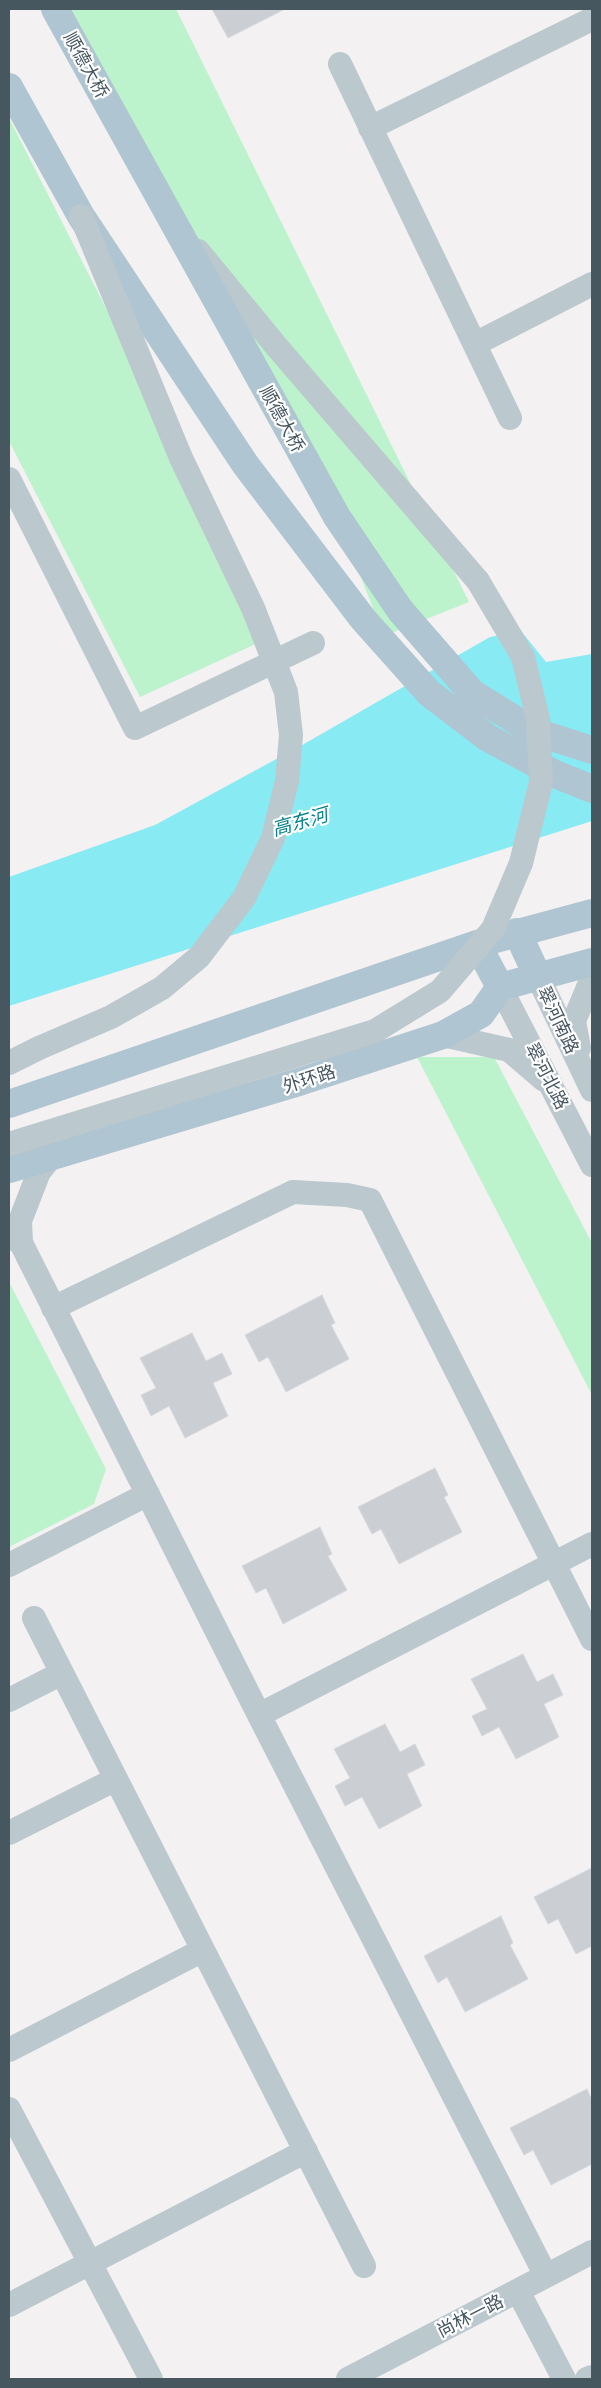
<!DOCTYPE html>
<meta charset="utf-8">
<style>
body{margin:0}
#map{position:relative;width:601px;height:2388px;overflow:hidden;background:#f3f1f1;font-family:Barlow,sans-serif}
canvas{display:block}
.frame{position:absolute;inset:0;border:10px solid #475760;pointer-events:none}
</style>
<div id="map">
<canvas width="601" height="2388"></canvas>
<div class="frame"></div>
</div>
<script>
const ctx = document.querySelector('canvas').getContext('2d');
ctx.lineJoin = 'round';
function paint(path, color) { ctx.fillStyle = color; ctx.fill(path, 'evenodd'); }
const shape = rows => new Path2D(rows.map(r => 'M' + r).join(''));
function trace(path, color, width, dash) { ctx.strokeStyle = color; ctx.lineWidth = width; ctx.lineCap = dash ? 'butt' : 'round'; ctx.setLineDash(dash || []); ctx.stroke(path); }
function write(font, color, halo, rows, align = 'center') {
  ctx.font = font + ' Barlow,"Noto Sans SC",sans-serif'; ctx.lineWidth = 4.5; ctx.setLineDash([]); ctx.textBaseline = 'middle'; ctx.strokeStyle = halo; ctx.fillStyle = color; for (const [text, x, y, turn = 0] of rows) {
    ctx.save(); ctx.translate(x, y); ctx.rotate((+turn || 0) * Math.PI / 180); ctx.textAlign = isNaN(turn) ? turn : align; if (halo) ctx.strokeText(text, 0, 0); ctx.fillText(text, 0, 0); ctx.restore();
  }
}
const green = shape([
 [63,9,176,9,469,602,384,636,337,517],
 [9,118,273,636,140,697,9,441],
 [417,1057,494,1057,592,1243,592,1395],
 [9,1282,106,1469,94,1504,9,1547]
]);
const water = shape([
 [521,631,546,662,592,654,592,821,9,1006,9,877,155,825,304,744,490,637]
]);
const building = shape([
 [212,9,285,9,228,38,212,9],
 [322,1295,335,1323,331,1325,349,1359,286,1392,268,1357,259,1362,245,1335,322,1295],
 [192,1333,206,1361,222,1353,232,1374,213,1383,228,1416,185,1438,169,1406,151,1416,141,1395,156,1388,140,1358,192,1333],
 [435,1468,448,1495,444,1497,462,1532,399,1564,381,1529,372,1534,358,1507,435,1468],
 [320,1527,332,1554,328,1556,347,1590,283,1624,266,1588,256,1593,242,1566,320,1527],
 [523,1654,537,1682,553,1674,563,1695,544,1704,559,1737,516,1759,499,1727,482,1736,472,1716,487,1709,471,1679,523,1654],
 [385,1724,400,1752,415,1744,425,1765,407,1774,422,1806,379,1829,362,1797,345,1806,335,1786,350,1778,334,1749,385,1724],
 [592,1868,592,1946,576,1954,558,1919,548,1924,534,1897,592,1868],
 [501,1916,513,1943,510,1945,528,1979,465,2012,447,1977,438,1983,424,1956,501,1916],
 [587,2089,592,2100,592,2164,551,2185,533,2150,524,2155,510,2128,587,2089]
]);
const minor = shape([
 [340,64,510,418],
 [370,128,592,19],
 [198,251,277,347,478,581],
 [475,344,592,284],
 [9,479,135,728,313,643],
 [538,977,592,1090],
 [500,987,592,1165],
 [443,1035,509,1050,544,1080],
 [579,1048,574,1021,589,985,592,982],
 [9,1063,39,1048],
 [9,1236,21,1243,259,1715,546,2276],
 [21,1243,20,1221,39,1172,51,1157],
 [53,1308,293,1192,347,1195,370,1200,592,1639],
 [9,1565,148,1494],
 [34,1618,364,2266],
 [9,1700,62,1673],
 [259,1715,592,1544],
 [9,1833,116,1779],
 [9,2050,203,1950],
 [9,2109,151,2379],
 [518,2291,564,2379],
 [9,2305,306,2151],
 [348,2379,592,2252],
 [587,2379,592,2377]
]);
const major = shape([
 [55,9,337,517,400,610,472,693,533,731,592,750],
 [9,87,81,216,245,464,363,619,429,693,488,738,555,774,592,789],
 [517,932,538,977],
 [477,944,500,987],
 [9,1104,477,944,592,913],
 [9,1169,302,1081,443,1035,481,1014,500,987,592,962]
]);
const minorBridge = shape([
 [39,1048,111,1017,162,988,199,957,244,898,273,838,287,781,291,735,286,692,253,608,181,458,81,216],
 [9,1144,375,1031,440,991,493,929,521,863,541,782,538,719,523,657,478,581]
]);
const streetNames = [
 ["顺德大桥",86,65,61],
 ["顺德大桥",282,419,61],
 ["翠河南路",558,1020,65],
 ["翠河北路",547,1076,63],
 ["外环路",309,1079,-18],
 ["尚林一路",470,2316,-27]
];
const waterNames = [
 ["高东河",300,822,-16]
];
paint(green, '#bdf3cc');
paint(water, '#88eaf3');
paint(building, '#cbcfd4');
trace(building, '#d5d8dd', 1);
trace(minor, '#bbc8ce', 24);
trace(major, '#afc5d1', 28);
trace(minorBridge, '#bbc8ce', 24);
write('18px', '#475760', '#fff', streetNames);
write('italic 19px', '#06838f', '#fff', waterNames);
</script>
